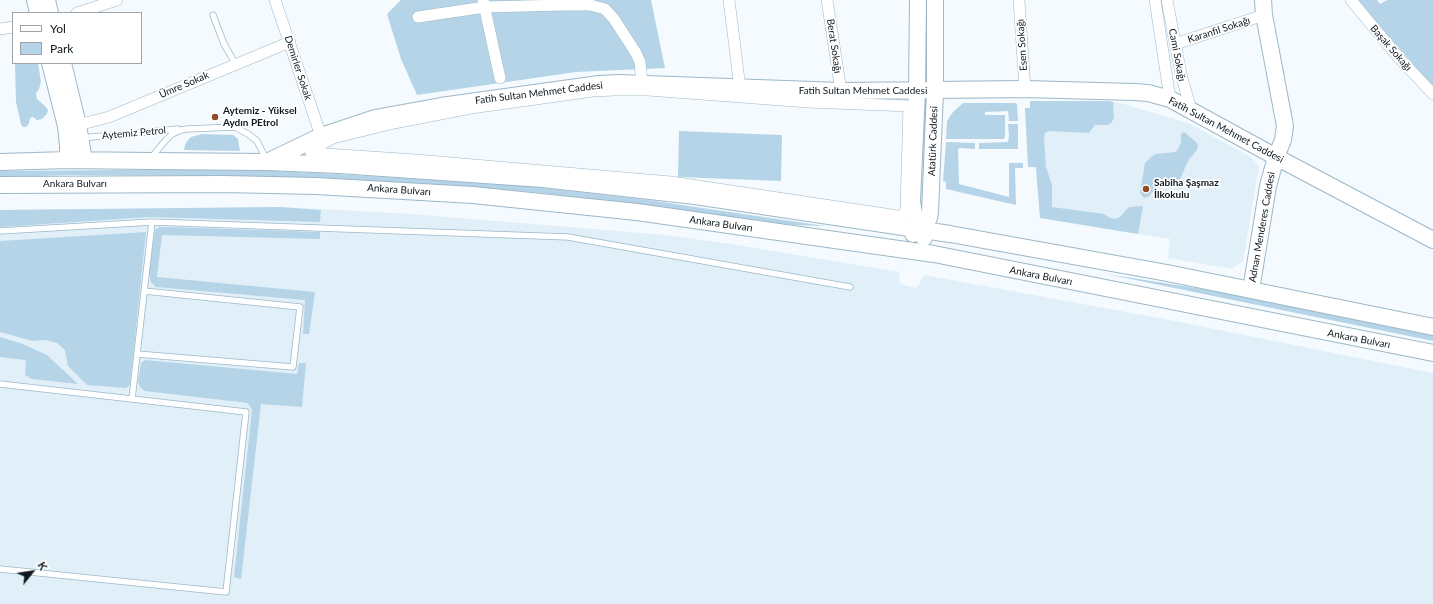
<!DOCTYPE html>
<meta charset="utf-8">
<style>
body{margin:0}
#map{position:relative;width:1433px;height:604px;overflow:hidden;background:#f4fafe;font-family:Lato,sans-serif}
canvas{display:block}
.legend{position:absolute;left:12px;top:12px;width:130px;height:52px;box-sizing:border-box;background:#fff;border:1px solid #9fa3a5;margin:0;padding:5px 7px;list-style:none;font-size:12px;color:#0e181e}
.legend li{display:flex;align-items:center;gap:8px;height:20px}
.legend b{width:20px;border:1px solid #9fa3a5}
.north{position:absolute;left:12px;top:552px;width:40px;height:40px;-webkit-text-stroke:3px #fff;paint-order:stroke;rotate:60deg;font-size:11px;font-weight:700;line-height:16px;text-align:center;color:#0e181e}
.north::after{content:'';display:block;margin:auto;width:14px;height:18px;background:#0e181e;clip-path:polygon(50% 0,100% 100%,50% 72%,0 100%)}
</style>
<div id="map">
<canvas width="1433" height="604"></canvas>
<ul class="legend">
<li><b style="height:5px;background:#fff"></b>Yol</li>
<li><b style="height:11px;background:#b5d4e7"></b>Park</li>
</ul>
<div class="north">K</div>
</div>
<script>
const ctx = document.querySelector('canvas').getContext('2d');
ctx.lineJoin = 'round';
function paint(path, color) { ctx.fillStyle = color; ctx.fill(path, 'evenodd'); }
const shape = rows => new Path2D(rows.map(r => 'M' + r).join(''));
function trace(path, color, width, dash) { ctx.strokeStyle = color; ctx.lineWidth = width; ctx.lineCap = dash ? 'butt' : 'round'; ctx.setLineDash(dash || []); ctx.stroke(path); }
function write(font, color, halo, rows, align = 'center') {
  ctx.font = font + ' Lato,sans-serif'; ctx.lineWidth = 3.5; ctx.setLineDash([]); ctx.textBaseline = 'middle'; ctx.strokeStyle = halo; ctx.fillStyle = color; for (const [text, x, y, turn = 0] of rows) {
    ctx.save(); ctx.translate(x, y); ctx.rotate((+turn || 0) * Math.PI / 180); ctx.textAlign = isNaN(turn) ? turn : align; if (halo) ctx.strokeText(text, 0, 0); ctx.fillText(text, 0, 0); ctx.restore();
  }
}
const built = shape([
 [1030,101,1108,101,1124,104,1190,124,1251,157,1259,166,1243,261,1232,269,1168,258,1170,239,1040,218],
 [280,207,411,214,665,235,730,244,899,272,900,284,917,288,924,275,1175,321,1433,373,1433,604,0,604,0,210]
]);
const green = shape([
 [401,0,651,0,665,68,576,72,417,95,401,59,387,14],
 [1357,0,1377,0,1380,4,1387,0,1433,0,1433,87],
 [15,63,38,63,41,82,39,89,36,93,37,99,45,106,48,110,47,114,42,119,37,120,33,117,30,118,29,124,26,127,23,127,21,124,16,102],
 [1030,101,1108,101,1113,102,1114,118,1111,123,1107,125,1095,125,1089,133,1049,131,1045,133,1044,138,1046,167,1052,185,1052,207,1104,214,1110,218,1116,219,1121,216,1129,207,1143,206,1138,234,1040,218,1036,167,1028,167,1025,108,1030,108],
 [963,103,1015,103,1017,104,1018,121,1009,121,1008,111,985,112,985,115,1005,115,1005,137,1004,139,946,139,947,121,953,112],
 [1008,124,1018,124,1018,149,979,149,979,143,1008,142,1009,136],
 [679,131,782,135,781,181,678,177],
 [1184,132,1195,141,1198,145,1197,150,1189,159,1180,179,1174,184,1157,187,1148,197,1144,198,1140,193,1145,163,1151,157,1156,154,1176,152,1181,143,1181,134],
 [202,134,233,135,238,139,240,151,184,150,185,145,188,140,191,137],
 [946,142,975,143,975,149,960,148,958,149,959,184,1009,197,1009,163,1023,163,1023,168,1015,168,1016,205,946,189,946,182,943,181],
 [115,170,247,170,320,173,527,186,648,200,825,226,793,225,679,210,533,192,330,179,219,176,70,175,0,177,0,171],
 [280,207,321,210,320,222,149,217,0,227,0,210],
 [159,227,167,227,320,232,320,239,162,235,157,277,315,292,309,334,303,334,305,300,156,287,151,282,149,273,155,230],
 [146,232,130,385,126,388,87,385,68,366,65,350,57,343,46,340,33,341,0,332,0,241],
 [1106,274,1215,291,1433,335,1433,341],
 [0,337,20,343,47,355,78,384,32,379,25,375,26,360,0,357],
 [145,360,297,374,299,363,306,363,302,407,261,404,241,579,234,577,252,410,248,403,145,391,140,387,138,382,141,363]
]);
const lane = shape([
 [213,15,224,44,235,63],
 [81,138,178,129],
 [150,159,165,141,172,134,181,130,187,129,235,127,248,134,257,141,267,161],
 [152,222,568,237,850,287],
 [0,231,152,222,137,354,293,367,300,307,144,291],
 [0,384,246,412,226,592,0,569],
 [132,399,137,354]
]);
const street = shape([
 [275,0,321,136],
 [483,0,500,78],
 [729,0,740,88],
 [827,0,841,91],
 [1019,0,1025,89],
 [1155,0,1170,99],
 [1167,0,1181,74,1191,110],
 [1351,0,1399,58,1433,94],
 [77,13,117,0],
 [418,17,485,7,563,5,590,5,605,9,614,19,636,53,640,62,642,84],
 [0,29,13,27],
 [1175,44,1264,15],
 [614,90,648,90,808,102,909,106,906,208,905,213,901,216,898,216,671,182,416,160,311,153,311,150,333,138,394,123,471,108,593,91,614,90],
 [78,125,109,117,290,42]
]);
const secondary = shape([
 [35,0,38,13],
 [47,0,50,13],
 [918,0,917,91,912,201,915,220,924,238],
 [50,63,66,126,68,145,68,160],
 [63,63,78,125,84,160],
 [269,161,321,136,375,118,441,106,599,84,618,83,841,91,1025,89,1135,92,1148,93,1170,99,1276,157,1433,240],
 [0,162,68,160,149,161,267,162,339,165,543,179,695,196,950,234,1167,273,1433,327],
 [0,185,224,184,316,186,473,195,637,212,934,254,1433,353],
 [913,234,924,225,929,218,930,212,935,91,935,0],
 [1251,290,1268,186,1276,157,1283,140,1285,126,1264,15,1263,0]
]);
const markers = [
 [215,117,4,"#914b24"],
 [1146,189,4,"#914b24"]
];
const streetNames = [
 ["Karanfil Sokağı",1219,30,-18],
 ["Esen Sokağı",1022,45,-94],
 ["Berat Sokağı",834,46,82],
 ["Başak Sokağı",1391,48,49],
 ["Cami Sokağı",1177,55,79],
 ["Demirler Sokak",298,68,72],
 ["Ümre Sokak",184,85,-23],
 ["Fatih Sultan Mehmet Caddesi",863,91],
 ["Fatih Sultan Mehmet Caddesi",539,93,-7],
 ["Fatih Sultan Mehmet Caddesi",1226,130,28],
 ["Aytemiz Petrol",134,133,-5],
 ["Atatürk Caddesi",933,141,-88],
 ["Ankara Bulvarı",75,184],
 ["Ankara Bulvarı",399,190,4],
 ["Ankara Bulvarı",721,224,8],
 ["Adnan Menderes Caddesi",1262,227,-80],
 ["Ankara Bulvarı",1041,276,11],
 ["Ankara Bulvarı",1359,339,11]
];
const poiNames = [
 ["Aytemiz - Yüksel",223,111],
 ["Aydın PEtrol",223,123],
 ["Sabiha Şaşmaz",1154,183],
 ["İlkokulu",1154,195]
];
paint(built, '#e1eff8');
paint(green, '#b5d4e7');
trace(lane, '#9cb8c8', 7);
trace(street, '#9cb8c8', 12);
trace(secondary, '#9cb8c8', 18);
trace(lane, '#fff', 5.5);
trace(street, '#fff', 11);
trace(secondary, '#fff', 16);
for (const [x, y, r, color] of markers) { const dot = new Path2D(); dot.arc(x, y, r, 0, 2 * Math.PI); ctx.fillStyle = color; ctx.fill(dot); trace(dot, '#fff', 1.5); }
write('10px', '#0e181e', '#fff', streetNames);
write('bold 10px', '#0e181e', '#fff', poiNames, 'left');
</script>
